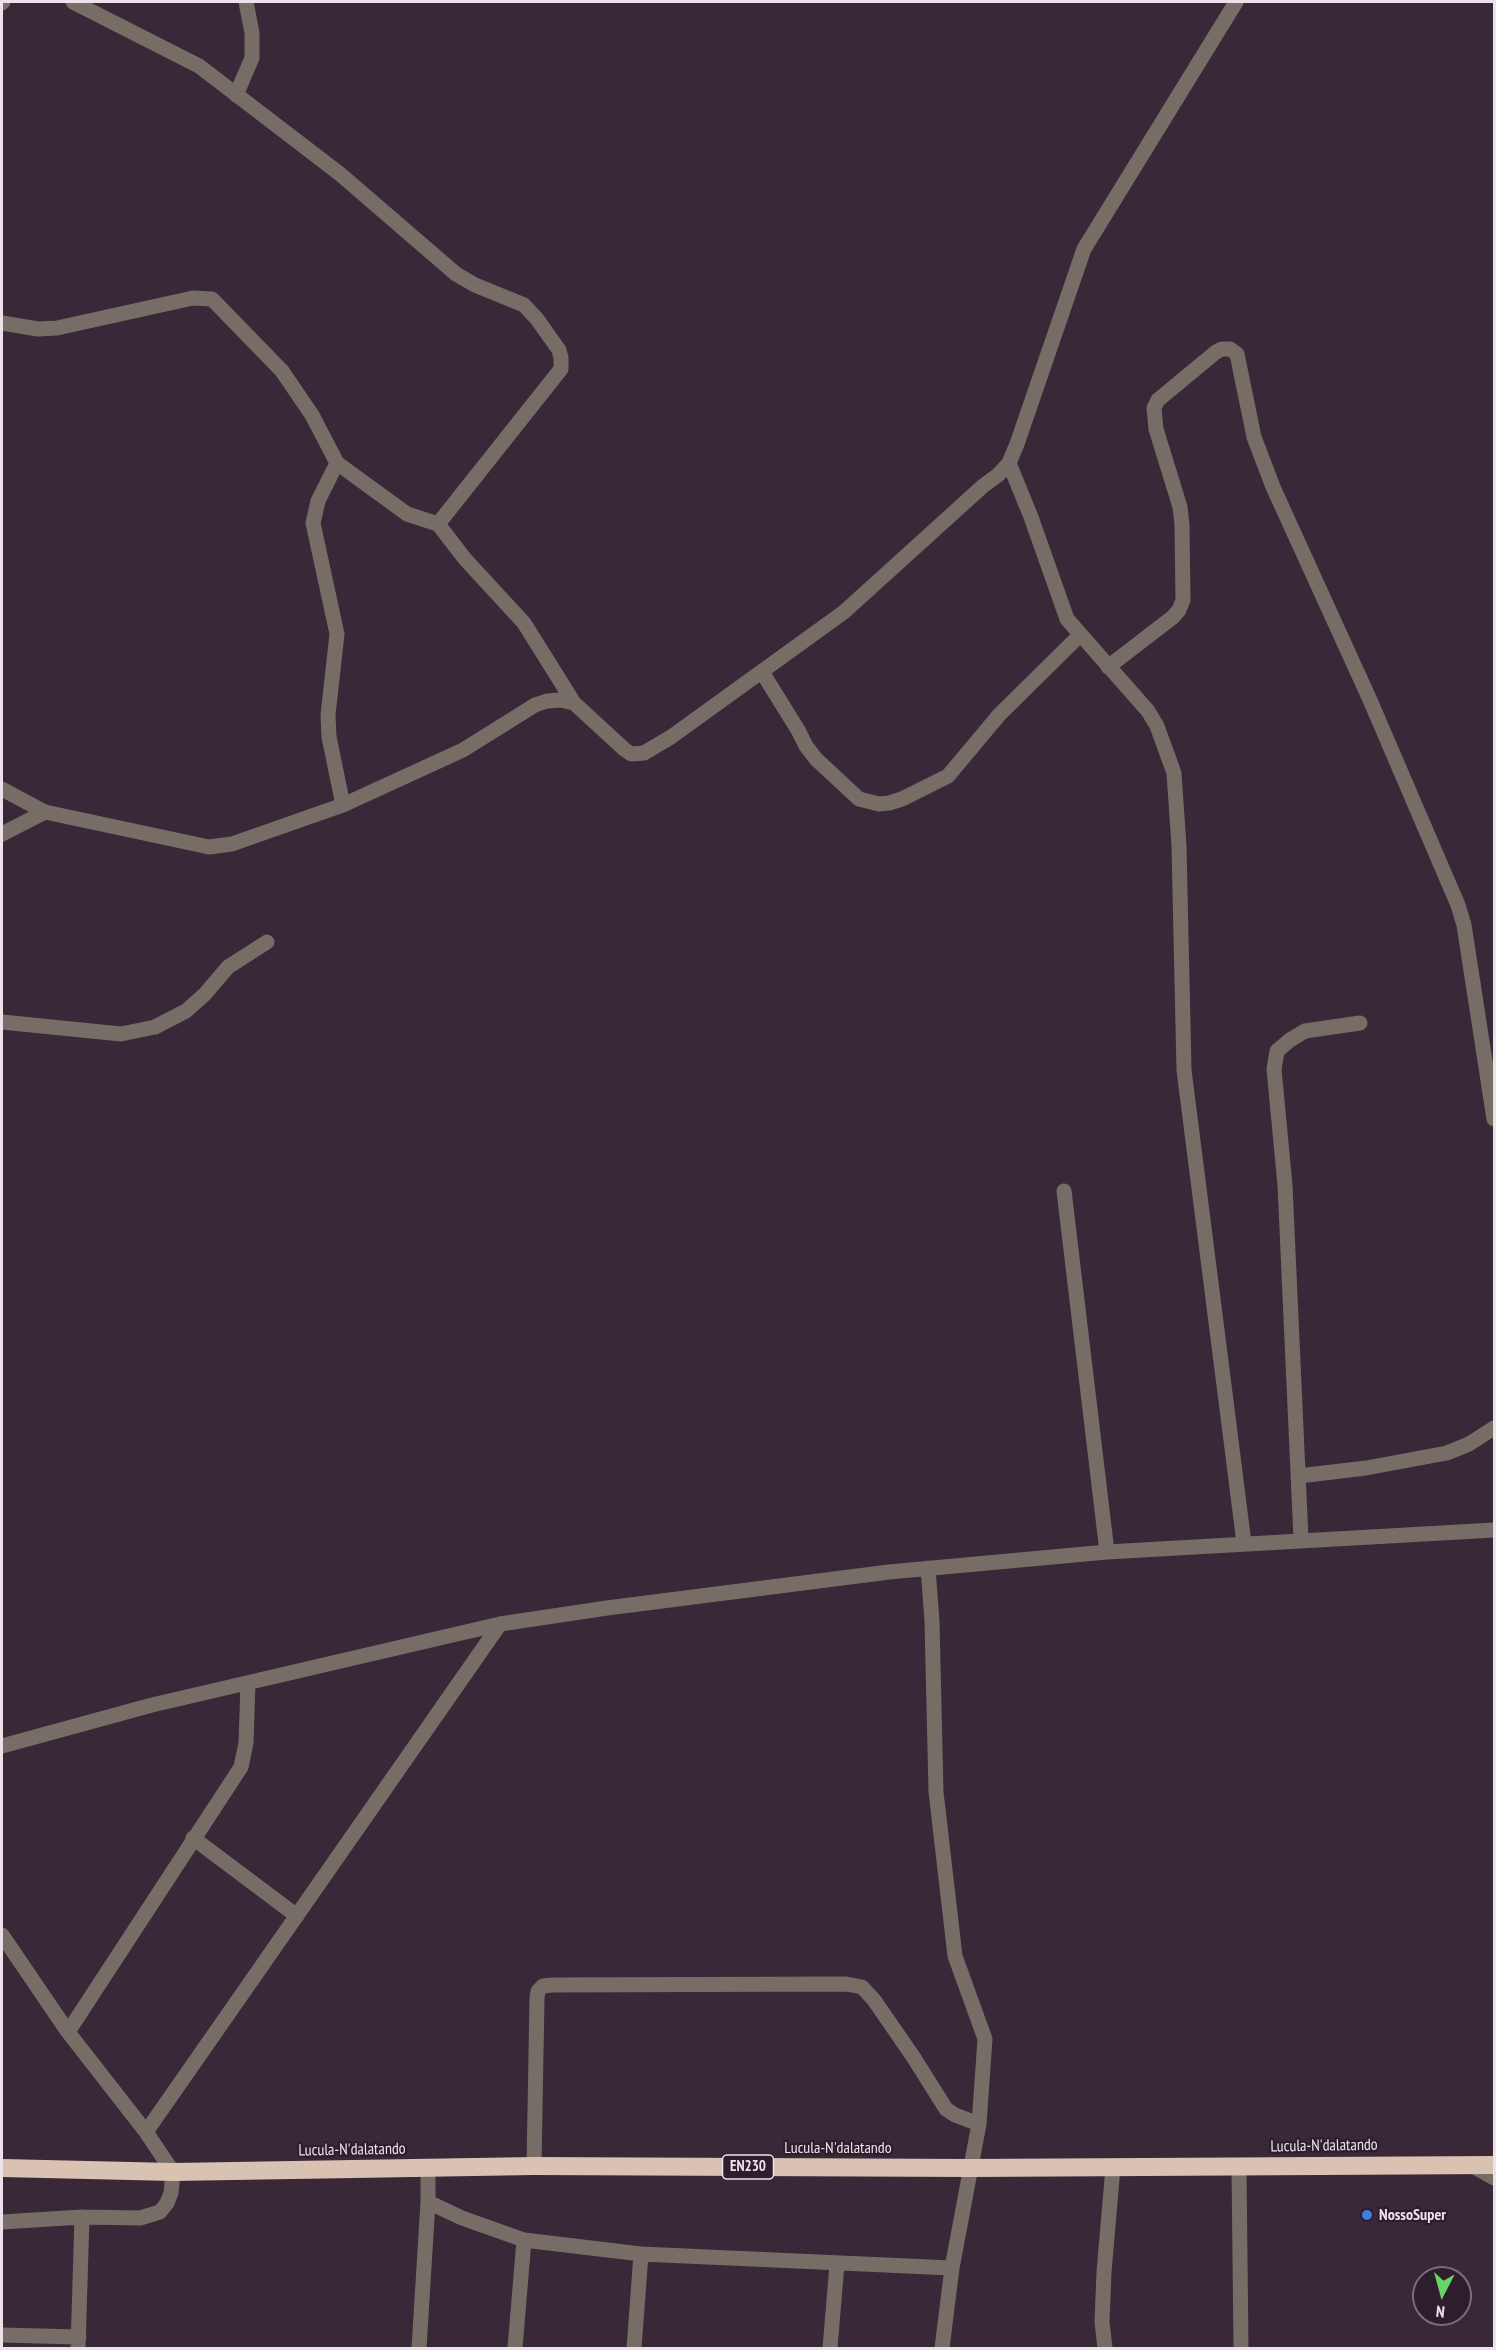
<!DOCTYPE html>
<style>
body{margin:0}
#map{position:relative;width:1496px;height:2350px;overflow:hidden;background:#392837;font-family:"PT Sans Narrow",sans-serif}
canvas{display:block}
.frame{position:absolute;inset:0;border:3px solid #ede2ec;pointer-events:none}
.north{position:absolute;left:1412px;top:2266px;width:60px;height:60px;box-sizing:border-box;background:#2e1e2d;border:2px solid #7a6c79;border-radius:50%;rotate:186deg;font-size:16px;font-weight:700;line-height:24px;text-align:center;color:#ede2ec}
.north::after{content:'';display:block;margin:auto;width:21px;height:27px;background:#67d466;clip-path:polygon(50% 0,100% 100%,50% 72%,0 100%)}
</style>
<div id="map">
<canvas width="1496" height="2350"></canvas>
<div class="frame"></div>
<div class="north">N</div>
</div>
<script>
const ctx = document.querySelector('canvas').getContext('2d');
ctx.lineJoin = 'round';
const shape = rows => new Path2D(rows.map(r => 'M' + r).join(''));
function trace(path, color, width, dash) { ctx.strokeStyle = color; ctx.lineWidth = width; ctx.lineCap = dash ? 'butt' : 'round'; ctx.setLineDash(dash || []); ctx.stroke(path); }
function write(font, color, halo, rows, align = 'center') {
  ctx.font = font + ' "PT Sans Narrow",sans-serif'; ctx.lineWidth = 4.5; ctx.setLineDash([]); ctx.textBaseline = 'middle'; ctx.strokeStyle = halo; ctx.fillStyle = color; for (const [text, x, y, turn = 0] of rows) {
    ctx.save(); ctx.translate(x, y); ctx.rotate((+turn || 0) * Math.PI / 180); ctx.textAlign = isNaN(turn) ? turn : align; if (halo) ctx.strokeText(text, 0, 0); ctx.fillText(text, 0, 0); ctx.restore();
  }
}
const minor = shape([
 [73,2,199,66,340,174,456,274,475,285,524,305,537,319,559,350,561,358,561,369,438,524],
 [2,3,3,2],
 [236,95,252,58,252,33,246,2],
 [2,323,38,329,57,328,193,298,212,299,282,371,312,415,337,463,407,514,438,524,465,559,524,623,574,703],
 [337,463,318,501,313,523,337,634,328,715,329,737,343,805],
 [1009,463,1031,517,1067,619,1148,711,1157,726,1174,773,1179,846,1184,1070,1244,1543],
 [1108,667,1173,617,1179,610,1183,600,1182,525,1180,507,1156,429,1154,408,1158,400,1216,352,1222,349,1230,349,1237,354,1254,437,1273,487,1370,700,1458,905,1464,925,1494,1119],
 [762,672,798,730,806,746,816,759,859,799,879,804,889,803,902,799,948,776,999,715,1080,635],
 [2,789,45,812,209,847,232,844,343,805,463,750,535,705,547,701,560,700,574,703,624,749,631,754,644,753,671,737,844,612,983,486,998,475,1009,463,1017,444,1084,249,1236,2],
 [2,834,45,812],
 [2,1022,121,1034,155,1027,186,1011,205,994,228,967,267,942],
 [1064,1191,1107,1552],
 [1299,1476,1366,1468,1447,1453,1469,1444,1494,1428],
 [1301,1539,1285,1185,1274,1069,1277,1051,1290,1040,1305,1031,1360,1023],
 [928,1568,932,1621,936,1792,955,1956,985,2039,979,2124,952,2268,942,2348],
 [2,1746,152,1705,500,1624,607,1608,889,1572,1107,1552,1494,1530],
 [193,1838,297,1916],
 [2,1935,68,2032,146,2132,173,2172,171,2193,167,2203,160,2212,140,2218,82,2217,2,2222],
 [68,2032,241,1767,246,1743,248,1683],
 [146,2132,500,1624],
 [1471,2165,1494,2178],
 [534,2166,537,1998,538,1991,543,1986,552,1985,846,1984,862,1987,874,2000,914,2058,946,2109,955,2115,979,2124],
 [1239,2167,1241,2348],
 [428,2202,462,2218,524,2240,641,2254,952,2268],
 [2,2335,79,2337],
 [78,2348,82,2217],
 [419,2348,428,2202,428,2169],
 [515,2348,524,2240],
 [634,2348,641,2254],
 [830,2348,837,2264],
 [1105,2348,1102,2322,1104,2272,1113,2167]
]);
const highway = shape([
 [2,2168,173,2172,534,2166,970,2168,1494,2165]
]);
const markers = [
 [1367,2215,6,"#3f7fe0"]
];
const shields = [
 [748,2167,51]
];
const shieldNames = [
 ["EN230",748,2167]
];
const streetNames = [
 ["Lucula-N'dalatando",1324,2146,-1],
 ["Lucula-N'dalatando",838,2148],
 ["Lucula-N'dalatando",352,2150,-1]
];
const poiNames = [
 ["NossoSuper",1379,2215]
];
trace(minor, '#766d66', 15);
trace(highway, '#dac2b2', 18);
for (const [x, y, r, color] of markers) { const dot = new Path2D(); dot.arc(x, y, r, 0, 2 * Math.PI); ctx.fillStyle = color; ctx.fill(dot); trace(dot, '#2e1e2d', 2); }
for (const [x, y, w] of shields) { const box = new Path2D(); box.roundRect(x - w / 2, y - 12, w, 24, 4.5); ctx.fillStyle = '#2e1e2d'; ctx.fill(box); trace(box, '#ede2ec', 1.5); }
write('bold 15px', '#ede2ec', null, shieldNames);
write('16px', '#ede2ec', '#2e1e2d', streetNames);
write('bold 16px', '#ede2ec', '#2e1e2d', poiNames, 'left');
</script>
